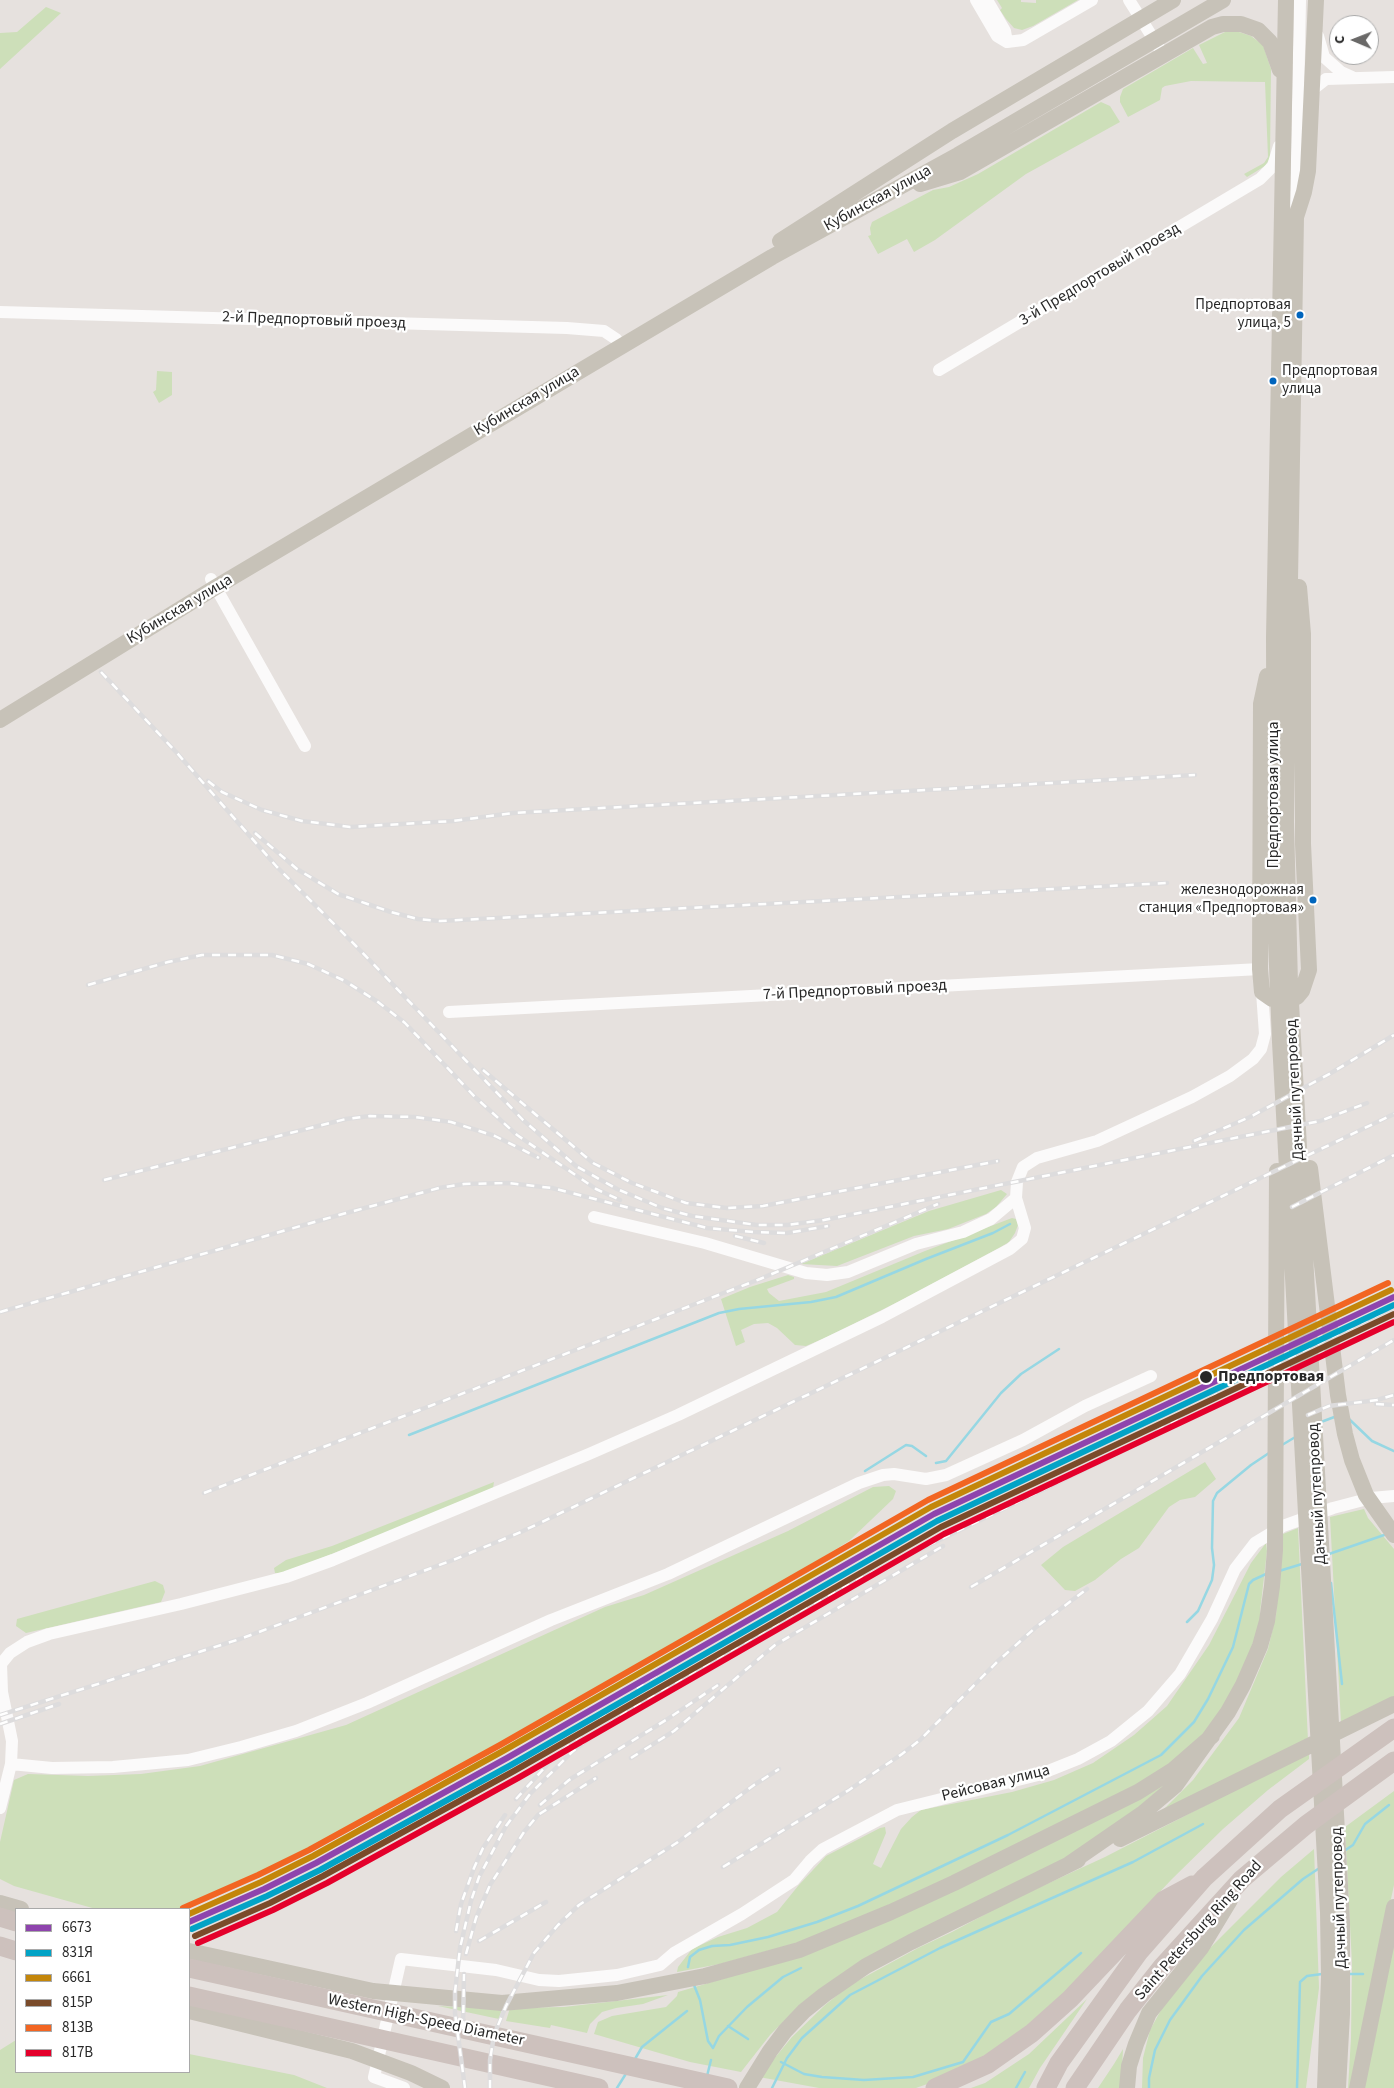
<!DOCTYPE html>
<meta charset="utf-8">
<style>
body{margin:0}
#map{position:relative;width:1394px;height:2088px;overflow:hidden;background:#e6e1de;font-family:"Source Sans 3",sans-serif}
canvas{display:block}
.legend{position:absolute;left:15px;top:1908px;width:175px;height:165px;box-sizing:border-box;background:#fff;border:1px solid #a9a9a9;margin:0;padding:6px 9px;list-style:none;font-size:15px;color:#282828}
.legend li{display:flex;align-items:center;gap:10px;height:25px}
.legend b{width:25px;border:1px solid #a9a9a9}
.north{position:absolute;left:1329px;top:15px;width:50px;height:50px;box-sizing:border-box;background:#fff;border:1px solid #a9a9a9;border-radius:50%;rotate:271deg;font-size:14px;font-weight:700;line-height:20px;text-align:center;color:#282828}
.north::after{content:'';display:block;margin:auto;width:18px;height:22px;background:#6a6968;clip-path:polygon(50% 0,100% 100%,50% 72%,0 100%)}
</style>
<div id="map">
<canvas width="1394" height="2088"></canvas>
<ul class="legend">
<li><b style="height:6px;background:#8e44ad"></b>6673</li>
<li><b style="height:6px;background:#02a3c6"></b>831Я</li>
<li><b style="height:6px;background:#c3860a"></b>6661</li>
<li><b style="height:6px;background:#7a4b2a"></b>815Р</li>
<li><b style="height:6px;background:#f26522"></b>813В</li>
<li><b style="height:6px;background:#e4002b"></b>817В</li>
</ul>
<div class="north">С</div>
</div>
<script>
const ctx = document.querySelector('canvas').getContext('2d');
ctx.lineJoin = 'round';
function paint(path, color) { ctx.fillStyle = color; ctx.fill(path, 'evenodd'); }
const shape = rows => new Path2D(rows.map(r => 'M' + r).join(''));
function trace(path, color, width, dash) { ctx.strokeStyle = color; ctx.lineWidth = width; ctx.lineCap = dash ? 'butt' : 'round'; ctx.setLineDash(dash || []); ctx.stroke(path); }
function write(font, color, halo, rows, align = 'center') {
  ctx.font = font + ' "Source Sans 3",sans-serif'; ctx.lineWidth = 4.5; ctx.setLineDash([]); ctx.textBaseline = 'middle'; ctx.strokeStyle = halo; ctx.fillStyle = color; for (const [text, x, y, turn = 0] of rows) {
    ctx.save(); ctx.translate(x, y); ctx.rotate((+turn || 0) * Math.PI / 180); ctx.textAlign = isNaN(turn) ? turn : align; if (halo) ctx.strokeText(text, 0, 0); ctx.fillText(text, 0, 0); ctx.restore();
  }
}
const green = shape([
 [997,0,1021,0,1021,2,1036,3,1036,0,1078,0,1033,26,1022,30,1014,28,1006,19,1000,10,1002,8],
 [46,7,61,13,0,69,0,33,17,32],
 [1236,31,1251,36,1263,45,1271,69,1270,158,1265,166,1247,177,1244,174,1264,163,1268,157,1265,82,1191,81,1165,86,1162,88,1160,100,1128,117,1120,102,1120,97,1123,89,1193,48,1203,64,1207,63,1199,45,1225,32],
 [1101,102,1110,106,1120,122,1026,174,935,240,914,252,907,239,878,254,868,236,871,235,870,228,872,222,933,190,949,187,978,174],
 [157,371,172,372,172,395,159,403,153,392,156,390],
 [1001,1190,1007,1194,996,1207,986,1214,948,1229,914,1236,837,1266,801,1264,929,1211],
 [1012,1218,1016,1219,1018,1225,1015,1233,1009,1242,999,1248,902,1300,827,1337,806,1346,795,1345,777,1328,768,1323,754,1324,741,1330,745,1342,736,1346,721,1299,750,1287,788,1275,794,1277,794,1279,767,1289,769,1293,779,1301,826,1292,925,1251],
 [1205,1462,1216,1479,1195,1497,1180,1500,1169,1507,1139,1548,1121,1559,1095,1580,1075,1591,1065,1590,1041,1565,1063,1547],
 [494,1482,493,1488,370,1539,301,1566,280,1573,275,1573,274,1568,286,1560,332,1546],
 [889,1486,896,1491,893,1499,849,1541,752,1601,351,1828,181,1909,96,1909,14,1886,0,1879,0,1842,14,1780,28,1774,88,1776,141,1774,200,1766,346,1725,605,1607,644,1595,788,1531,873,1487],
 [1364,1509,1368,1518,1394,1549,1394,1696,1341,1723,1330,1517],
 [1298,1528,1308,1741,1162,1811,1193,1780,1239,1718,1268,1649,1276,1615,1283,1534],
 [1266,1543,1267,1551,1260,1612,1261,1621,1239,1681,1208,1731,1168,1771,925,1890,800,1942,720,1964,677,1972,678,1967,692,1949,718,1937,747,1928,777,1912,798,1886,826,1856,880,1828,885,1827,886,1833,873,1864,881,1868,901,1829,912,1817,921,1810,1012,1792,1054,1780,1093,1763,1134,1735,1167,1706,1209,1645,1251,1563],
 [155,1581,163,1585,165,1592,161,1602,26,1633,16,1626,17,1619],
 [1309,1752,1309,1759,1268,1790,1223,1829,1172,1879,1028,2031,944,2078,916,2088,819,2088,759,2077,792,2037,825,2005,850,1985,918,1948,952,1932,1012,1900,1105,1857],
 [1168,1782,1100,1840,799,2006,770,2035,741,2072,690,2062,594,2034,598,2022,612,2016,666,2007,677,1996,678,1992,746,1972],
 [1394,1791,1394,1885,1350,2088,1348,2088,1351,2038,1352,1964,1345,1827],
 [1314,1849,1319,1988,1306,2088,1142,2088,1143,2058,1150,2030,1177,1981,1281,1877],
 [1394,1943,1394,2088,1364,2088],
 [668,1995,643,2004,616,2008,602,2012,590,2024,587,2033,551,2025,550,2028,506,2021,510,2008,564,2007],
 [1087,1999,1040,2068,1029,2088,971,2088,985,2083,1029,2054],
 [438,2006,484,2008,502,2008,499,2019],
 [16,2040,16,2072,189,2072,189,2054,294,2075,327,2088,0,2088,0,2050],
 [1123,2049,1121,2088,1098,2088,1114,2064]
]);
const stream = shape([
 [1349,1419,1372,1441,1394,1451],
 [1321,1422,1337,1416],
 [409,1435,719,1313,739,1309,811,1302,836,1297,926,1259,993,1233,1010,1224],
 [1282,1445,1297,1436],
 [936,1463,946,1461,1001,1393,1021,1374,1059,1349],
 [865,1471,906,1445,912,1446,926,1456],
 [1329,1554,1387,1534],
 [1279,1571,1302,1564],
 [1331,1583,1342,1684],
 [1187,1622,1198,1611,1212,1580,1214,1565,1212,1548,1213,1501,1217,1493,1251,1465,1269,1453],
 [1344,1851,1353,1845,1365,1824,1389,1805],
 [688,1967,690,1957,699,1950,712,1946,730,1945,768,1937,817,1922,858,1906,1008,1835,1161,1755,1194,1722,1208,1699,1233,1647,1249,1584,1253,1580,1266,1574],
 [1348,1974,1363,1974],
 [694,1985,700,2000,708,2041,713,2048,719,2036,747,2007,783,1977,801,1968],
 [728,2026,748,2039],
 [635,2059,642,2047,687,2011],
 [781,2062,804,2074,822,2077,864,2080,913,2077,963,2062,991,2022,1009,2014,1081,1953],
 [707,2076,711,2060],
 [617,2088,627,2072],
 [772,2088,787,2058,802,2038,850,1995,940,1948,1133,1862,1203,1824],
 [1016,2088,1025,2072],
 [1149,2088,1149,2078,1155,2050,1170,2020,1202,1976,1244,1930,1303,1879,1318,1869],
 [1297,2088,1300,1982,1307,1976,1322,1974]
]);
const minor = shape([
 [976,0,997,36,1007,42,1023,40,1092,0],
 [987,0,1005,31,1007,42],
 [1129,0,1163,54],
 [1318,36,1324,57,1341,72,1352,77],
 [1312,90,1326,79,1394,77],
 [1296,205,1300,0],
 [0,312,567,328,604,331,616,339,621,347],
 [939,370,1260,179,1273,166,1279,146],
 [211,579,305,746],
 [449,1012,1260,969],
 [594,1217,705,1243,806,1273,827,1275,848,1272,916,1244,963,1232,991,1219,1016,1198,1017,1182,1023,1167,1037,1158,1097,1141,1192,1097,1230,1076,1253,1059,1261,1049,1265,1034,1262,992],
 [11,1764,52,1768,113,1767,188,1760,241,1747,296,1731,367,1703,551,1620,668,1574,859,1483,883,1475,894,1474,926,1479,946,1475,1023,1440,1085,1406,1151,1376],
 [0,1808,11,1764,12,1741,2,1692,1,1664,10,1653,27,1642,49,1634,181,1604,286,1577,333,1560,589,1454,678,1415,882,1317,1010,1249,1022,1239,1025,1228,1016,1198],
 [404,2088,374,2077,401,1959,496,1970,539,1980,559,1981,617,1975,660,1965,674,1953,742,1914,794,1880,810,1861,823,1849,897,1810,1038,1775,1078,1759,1111,1741,1148,1711,1180,1674,1212,1619,1235,1569,1255,1543,1283,1526,1333,1508,1371,1498,1394,1496]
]);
const major = shape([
 [1286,0,1274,638,1275,915,1280,1042,1328,1912,1329,1977,1325,2088],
 [1316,0,1308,171,1304,192,1296,217,1286,822,1290,985,1342,1922,1342,2014,1338,2088],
 [920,184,960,172,974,164,1212,27,1223,24,1241,24,1258,30,1270,42,1280,70],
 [780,241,952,131,1173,0],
 [1267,676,1261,704,1260,969,1262,992,1272,999,1286,1000,1297,997,1302,991,1309,970,1303,844,1303,634,1299,587],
 [0,720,216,587,772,257,958,155,1223,0],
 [1310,1168,1338,1395,1345,1434,1352,1460,1366,1495,1394,1535],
 [1120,1839,1394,1704],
 [1069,1864,1143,1813,1175,1786,1228,1712,1243,1685,1260,1646,1267,1621,1272,1586,1275,1550,1277,1171],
 [0,1903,21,1909],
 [189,1951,373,1991,502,2003,617,1993,705,1976,799,1950,891,1912,954,1883,1138,1792,1173,1770,1212,1736],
 [189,2011,352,2051,411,2073,442,2088],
 [747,2088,770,2051,785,2031,804,2011,824,1995,866,1966,911,1942,1078,1860],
 [1127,2088,1129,2066,1136,2044,1149,2013,1201,1948,1230,1900],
 [1357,2088,1394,1907]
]);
const highway = shape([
 [0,1917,16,1922],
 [0,1946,16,1951],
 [189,1968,728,2088],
 [189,1996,599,2088],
 [935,2088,988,2064,1032,2033,1070,1999,1164,1900,1192,1885],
 [1046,2088,1059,2063,1139,1952,1204,1878,1280,1809,1394,1728],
 [1075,2088,1128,2010,1162,1967,1242,1879,1306,1825,1394,1761]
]);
const rail = shape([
 [101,672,177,753,277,867,355,945,523,1120,576,1166,617,1189,662,1208,692,1216,757,1225,787,1225,824,1220,1320,1121,1367,1103],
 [208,781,222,792,262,810,302,821,350,827,453,821,513,813,1195,775],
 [255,833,297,869,338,894,391,912,418,919,440,921,1167,883],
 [88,985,168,962,202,955,272,955,308,964,345,981,378,1002,405,1023,475,1097,517,1135,596,1189,620,1200],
 [483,1070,593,1163,632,1183,686,1203,727,1208,763,1206,998,1161],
 [1194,1141,1250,1117,1331,1073,1394,1035],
 [104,1180,346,1119,370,1116,415,1117,451,1122,495,1136,539,1158],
 [1292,1207,1394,1155],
 [735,1236,764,1243],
 [0,1312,339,1215,439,1188,464,1184,508,1183,552,1188,707,1228,753,1232,787,1233,828,1226],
 [1245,1379,1394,1307],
 [1376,1404,1394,1405],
 [1308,1415,1329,1406,1377,1400,1394,1395],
 [204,1493,760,1279,938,1204],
 [971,1587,1394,1340],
 [0,1715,240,1639,453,1560,521,1532,1394,1114],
 [0,1724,59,1704],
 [563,1750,640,1686,683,1657],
 [631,1758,674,1731,775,1645,943,1546],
 [516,1799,548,1764],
 [540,1805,569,1780,666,1720,718,1685],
 [723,1867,849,1790,902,1754,920,1740,997,1662,1035,1628,1087,1589],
 [456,1931,461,1904,474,1868,483,1848,505,1815],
 [479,1941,546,1902],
 [466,1954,476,1918,490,1885,524,1832,538,1815,596,1778],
 [463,2029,464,1974],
 [465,2088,455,2013,455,1992,460,1948,471,1901,479,1877,506,1826,530,1794,572,1752,601,1729,643,1701,792,1615,857,1580,1137,1444,1217,1394],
 [490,2088,490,2060,494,2035,506,2006,534,1953,558,1925,579,1905,678,1842,754,1785,779,1769]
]);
const rail1 = shape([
 [189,1922,264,1889,316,1863,507,1758,934,1514,1394,1297]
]);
const rail2 = shape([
 [192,1929,267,1896,320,1870,511,1765,937,1521,1394,1305]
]);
const rail3 = shape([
 [189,1914,261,1882,313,1856,503,1751,931,1507,1391,1290]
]);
const rail4 = shape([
 [195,1936,270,1903,323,1876,514,1771,941,1527,1394,1314]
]);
const rail5 = shape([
 [183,1908,258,1875,309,1850,500,1745,928,1500,1388,1283]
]);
const rail6 = shape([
 [198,1943,273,1910,327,1883,518,1778,944,1534,1394,1322]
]);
const markers = [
 [1300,315,4.5,"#0065bd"],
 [1273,381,4.5,"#0065bd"],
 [1313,900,4.5,"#0065bd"],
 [1206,1377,7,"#282828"]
];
const busNames = [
 ["Предпортовая",1291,306],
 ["улица, 5",1291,324],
 ["Предпортовая",1282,372,"left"],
 ["улица",1282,390,"left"],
 ["железнодорожная",1304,891],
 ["станция «Предпортовая»",1304,909]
];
const streetNames = [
 ["Кубинская улица",878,199,-29],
 ["3-й Предпортовый проезд",1100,275,-31],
 ["2-й Предпортовый проезд",314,321,2],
 ["Кубинская улица",527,402,-31],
 ["Кубинская улица",180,610,-31],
 ["Предпортовая улица",1274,795,-90],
 ["7-й Предпортовый проезд",855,991,-3],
 ["Дачный путепровод",1296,1090,-93],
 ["Дачный путепровод",1318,1494,-93],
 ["Рейсовая улица",996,1784,-14],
 ["Дачный путепровод",1340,1898,-92],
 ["Saint Petersburg Ring Road",1199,1931,-48],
 ["Western High-Speed Diameter",426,2021,12]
];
const stopNames = [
 ["Предпортовая",1218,1377]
];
paint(green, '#cddfb9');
trace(stream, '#96d7e3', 2.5);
trace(minor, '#fbfafa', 12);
trace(major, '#c7c2b8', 16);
trace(highway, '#cdc1bd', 19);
trace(rail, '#dddcdd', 4.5);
trace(rail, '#fff', 2.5, [8]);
trace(rail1, '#8e44ad', 6);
trace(rail2, '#02a3c6', 6);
trace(rail3, '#c3860a', 6);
trace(rail4, '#7a4b2a', 6);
trace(rail5, '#f26522', 6);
trace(rail6, '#e4002b', 6);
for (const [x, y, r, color] of markers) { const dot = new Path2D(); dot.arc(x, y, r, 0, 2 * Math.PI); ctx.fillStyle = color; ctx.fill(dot); trace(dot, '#fff', 2); }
write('15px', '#282828', '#fff', busNames, 'right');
write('16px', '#282828', '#fff', streetNames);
write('bold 16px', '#282828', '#fff', stopNames, 'left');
</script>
